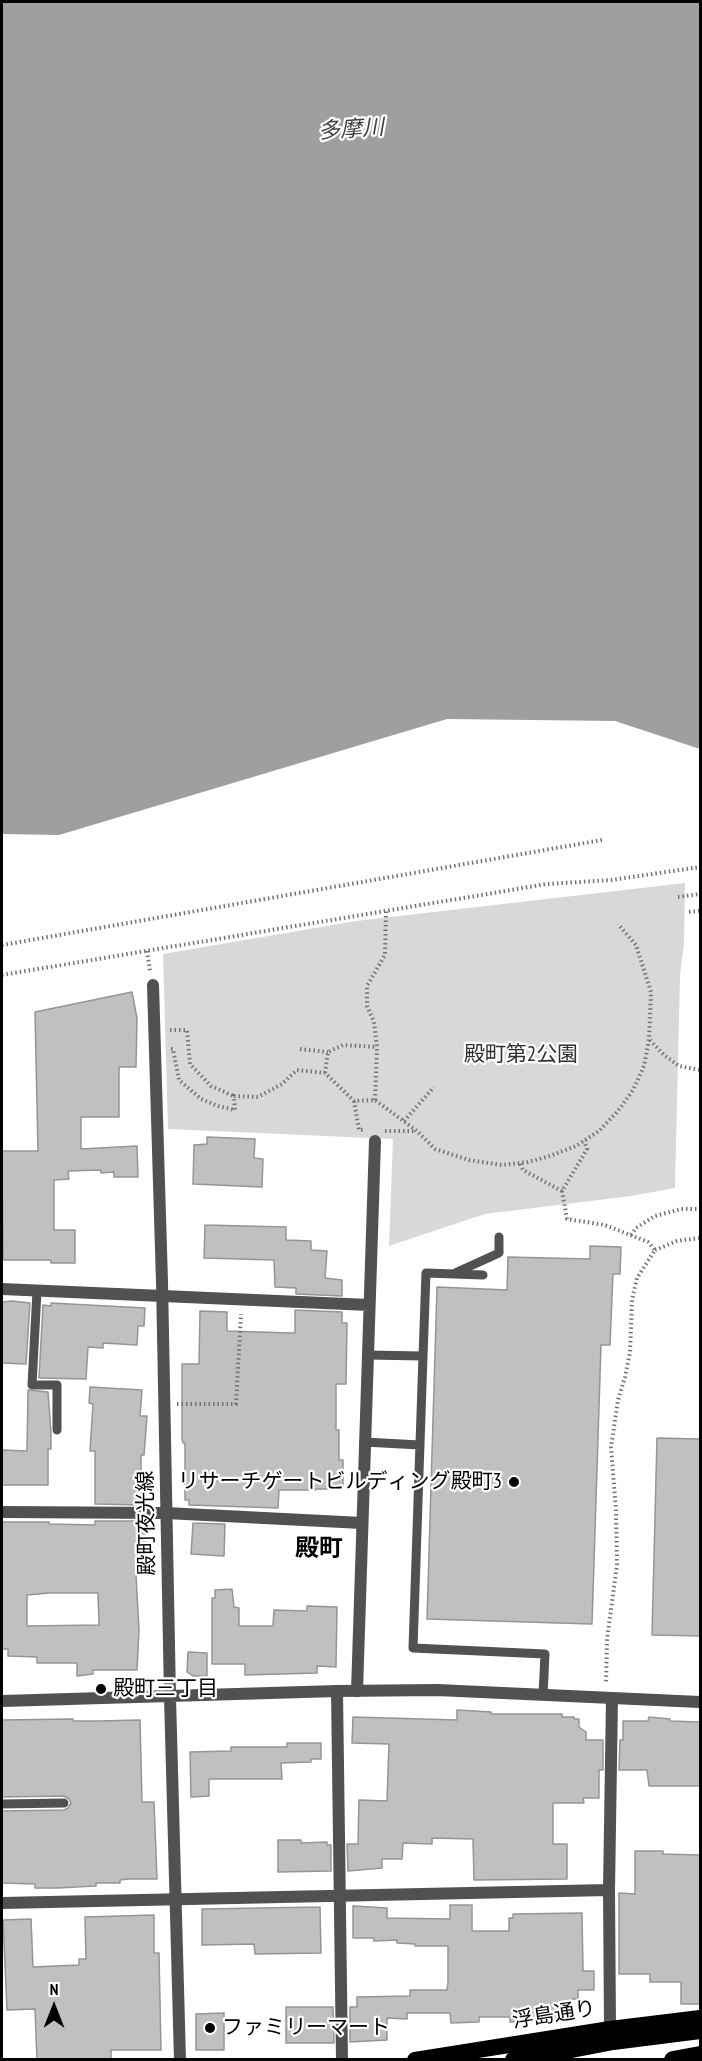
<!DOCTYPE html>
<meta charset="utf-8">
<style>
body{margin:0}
#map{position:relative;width:702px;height:2061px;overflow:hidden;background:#fff;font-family:"PT Sans Narrow",sans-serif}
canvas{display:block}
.frame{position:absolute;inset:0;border:3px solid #000;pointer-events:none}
.north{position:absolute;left:24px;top:1977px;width:60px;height:60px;-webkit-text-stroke:4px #fff;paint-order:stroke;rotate:0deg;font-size:16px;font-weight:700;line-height:24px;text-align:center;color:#000}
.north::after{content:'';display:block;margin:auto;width:21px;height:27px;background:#000;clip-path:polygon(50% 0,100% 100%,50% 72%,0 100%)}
</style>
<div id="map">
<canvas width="702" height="2061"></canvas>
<div class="frame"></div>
<div class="north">N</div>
</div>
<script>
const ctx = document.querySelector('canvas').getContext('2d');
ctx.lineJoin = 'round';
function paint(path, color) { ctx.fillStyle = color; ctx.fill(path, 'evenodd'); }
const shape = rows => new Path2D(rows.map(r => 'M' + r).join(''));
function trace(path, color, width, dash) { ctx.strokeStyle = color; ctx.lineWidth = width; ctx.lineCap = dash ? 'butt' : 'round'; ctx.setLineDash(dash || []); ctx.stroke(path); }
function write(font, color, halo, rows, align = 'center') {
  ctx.font = font + ' "PT Sans Narrow","Noto Sans JP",sans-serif'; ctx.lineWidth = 4.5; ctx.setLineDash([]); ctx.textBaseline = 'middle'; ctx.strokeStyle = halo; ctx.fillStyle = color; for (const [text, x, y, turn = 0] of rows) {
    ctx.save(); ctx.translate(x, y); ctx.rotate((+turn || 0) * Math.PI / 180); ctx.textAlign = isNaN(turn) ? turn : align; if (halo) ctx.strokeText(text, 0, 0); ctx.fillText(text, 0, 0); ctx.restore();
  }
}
const green = shape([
 [685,883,684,944,680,975,675,1188,631,1196,485,1214,389,1246,393,1139,168,1129,163,954,356,921]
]);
const water = shape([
 [2,2,700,2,700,749,615,721,447,719,59,835,2,834]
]);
const building = shape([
 [132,992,137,1018,136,1067,119,1067,119,1117,81,1117,81,1149,137,1146,138,1177,114,1177,114,1172,101,1173,101,1170,68,1171,69,1179,54,1180,54,1230,75,1230,75,1263,51,1263,51,1260,3,1260,2,1151,38,1151,35,1012,132,992],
 [207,1137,255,1139,254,1158,263,1159,262,1187,193,1184,194,1145,207,1144,207,1137],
 [205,1225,286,1227,286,1240,311,1241,311,1250,327,1251,325,1278,342,1280,342,1296,296,1294,296,1288,275,1287,274,1260,204,1258,205,1225],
 [590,1246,621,1247,620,1274,613,1274,610,1345,601,1345,592,1624,427,1619,437,1287,507,1290,508,1257,590,1259,590,1246],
 [12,1301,30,1303,26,1364,2,1363,2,1302,12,1301],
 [51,1303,145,1308,144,1326,138,1326,137,1345,103,1343,103,1348,88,1347,86,1379,39,1378,43,1305,51,1306,51,1303],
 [295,1310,342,1312,342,1323,347,1323,346,1384,336,1384,336,1430,339,1430,339,1460,343,1460,343,1485,329,1485,329,1489,315,1489,315,1490,279,1490,278,1508,189,1505,189,1500,185,1500,185,1443,183,1443,182,1439,182,1364,199,1364,200,1311,227,1312,227,1331,290,1333,295,1333,295,1310],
 [90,1387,142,1390,140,1416,147,1416,144,1455,141,1455,141,1505,95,1504,95,1451,90,1451,93,1404,89,1403,90,1387],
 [28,1390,48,1392,51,1433,51,1449,48,1449,48,1485,2,1485,2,1450,27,1451,28,1390],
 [657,1438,700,1439,700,1636,652,1635,657,1438],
 [95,1521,141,1521,141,1527,147,1527,147,1555,150,1555,150,1575,136,1575,139,1630,137,1670,93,1670,93,1674,77,1676,77,1663,37,1663,37,1657,8,1656,8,1649,2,1649,2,1522,49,1522,49,1524,95,1525,95,1521],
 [49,1593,98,1593,99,1625,27,1626,27,1595,49,1593],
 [193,1523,225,1524,224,1556,191,1554,193,1523],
 [232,1589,234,1607,239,1608,239,1626,273,1626,274,1610,307,1611,307,1606,337,1607,336,1667,317,1666,317,1673,245,1675,245,1664,212,1664,212,1598,215,1598,215,1590,232,1589],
 [188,1652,207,1653,207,1676,193,1676,187,1672,188,1652],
 [457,1710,491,1712,491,1714,562,1714,562,1717,574,1717,574,1719,579,1719,579,1727,586,1732,586,1740,603,1740,603,1770,599,1770,599,1798,583,1798,584,1803,553,1803,553,1844,567,1844,567,1879,474,1880,473,1839,432,1838,432,1844,403,1843,402,1859,382,1859,382,1868,348,1871,347,1844,358,1844,359,1800,387,1801,389,1744,352,1743,353,1717,457,1720,457,1710],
 [649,1717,670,1719,670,1721,700,1722,700,1786,649,1786,647,1770,619,1770,620,1740,623,1740,623,1721,648,1721,649,1717],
 [73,1719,73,1721,99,1721,140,1720,142,1802,154,1802,157,1879,128,1879,120,1880,120,1883,96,1883,96,1886,57,1888,35,1888,35,1884,2,1883,2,1811,64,1810,68,1808,71,1803,69,1799,64,1796,2,1797,2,1720,73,1719],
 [287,1743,321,1743,321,1759,311,1759,311,1762,281,1763,282,1779,209,1779,209,1796,191,1797,190,1752,231,1751,231,1747,287,1747,287,1743],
 [278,1840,301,1840,301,1843,327,1842,327,1845,331,1845,331,1871,278,1872,278,1840],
 [635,1851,663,1851,663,1854,700,1855,700,2004,681,2004,681,1982,650,1982,650,1974,619,1974,619,1893,635,1894,635,1851],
 [450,1905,472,1905,472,1931,509,1931,509,1918,513,1918,513,1914,582,1913,583,1971,594,1971,594,1990,578,1990,578,1999,572,1999,572,2019,527,2019,527,2022,510,2022,510,2017,479,2017,479,2022,451,2023,450,2013,407,2013,407,2019,387,2018,387,2040,350,2042,350,2007,357,2007,357,1997,410,1996,410,1990,447,1990,448,1982,448,1946,415,1946,415,1944,397,1943,397,1940,374,1941,374,1938,353,1938,353,1906,387,1908,387,1918,450,1919,450,1905],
 [320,1907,321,1953,255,1954,254,1944,202,1945,202,1909,320,1907],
 [154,1915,154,1953,159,1953,161,2050,111,2050,111,2060,37,2060,35,2009,7,2010,3,1920,31,1919,33,1967,79,1965,79,1959,86,1959,85,1917,154,1915],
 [286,2007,333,2007,334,2043,286,2043,286,2007],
 [224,2013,224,2050,196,2050,196,2014,224,2013]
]);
const path = shape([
 [678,897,700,894],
 [689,912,700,911],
 [2,945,602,840],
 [147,951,150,971],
 [2,975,547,884,611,880,700,867],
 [170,1030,187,1030,190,1064,211,1086,234,1096],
 [650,1040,664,1055,679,1066,700,1070],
 [171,1049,173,1049,179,1080,201,1099,218,1106,235,1110,234,1096,258,1097,282,1084,297,1070,325,1073,354,1101,375,1100,417,1131,435,1149,469,1160,502,1165,528,1162,550,1156,576,1146,599,1131,618,1111,633,1090,644,1066,649,1040,651,992,636,945,618,924],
 [300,1049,328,1052],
 [325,1073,328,1052,343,1045,377,1047],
 [375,1100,377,1047,374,1022,367,1006,367,986,385,955,386,911],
 [354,1101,359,1130,365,1130],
 [404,1121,434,1087],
 [385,1131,416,1131],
 [520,1164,523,1170,562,1191,587,1149,584,1141],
 [562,1191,567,1219,605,1225,648,1242,655,1250,637,1278,632,1300,630,1352,625,1377,618,1400,611,1447,616,1510,617,1565,607,1639,606,1684],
 [631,1235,636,1228,655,1216,681,1209,700,1209],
 [655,1250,677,1241,700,1238],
 [177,1404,236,1404,241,1314]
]);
const service = shape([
 [455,1273,499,1253,499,1237],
 [37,1291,32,1385,57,1385,57,1430],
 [367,1355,423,1356,413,1648,545,1654,543,1695],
 [423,1356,426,1273,483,1275],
 [364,1442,420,1445],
 [2,1804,64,1803]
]);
const minor = shape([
 [2,1289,369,1305],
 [2,1512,166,1513,362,1523],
 [337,1691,342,2060],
 [357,1691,375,1141],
 [2,1903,609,1890],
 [610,2029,609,1890,612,1698]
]);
const tertiary = shape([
 [153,985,162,1282,170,1697,180,2060],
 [2,1701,337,1691,437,1690,700,1702]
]);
const trunk = shape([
 [415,2060,610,2029,700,2018]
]);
const motorway = shape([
 [514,2060,613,2041,700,2030],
 [673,2060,700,2055]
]);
const markers = [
 [514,1482,6,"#000"],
 [101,1689,6,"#000"],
 [210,2028,6,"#000"]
];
const parkNames = [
 ["殿町第2公園",521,1055]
];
const poiNames = [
 ["リサーチゲートビルディング殿町3",502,1482,"right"],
 ["殿町三丁目",113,1689],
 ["ファミリーマート",222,2028]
];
const streetNames = [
 ["殿町夜光線",147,1523,-91],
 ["浮島通り",554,2015,-9]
];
const waterNames = [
 ["多摩川",351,130,-4]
];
const quarterNames = [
 ["殿町",319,1549]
];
paint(green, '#d8d8d8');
paint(water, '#9f9f9f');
paint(building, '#c0c0c0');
trace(building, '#959595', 1.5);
trace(path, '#737373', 4, [1.5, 3]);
trace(service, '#515151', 9);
trace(minor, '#515151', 12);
trace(tertiary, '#515151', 12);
trace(trunk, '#000', 16);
trace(motorway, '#000', 18);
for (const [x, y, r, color] of markers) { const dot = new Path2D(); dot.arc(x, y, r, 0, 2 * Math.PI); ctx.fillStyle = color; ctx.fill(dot); trace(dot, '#fff', 2); }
write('21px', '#2f2f2f', '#fff', parkNames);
write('21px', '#000', '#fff', poiNames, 'left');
write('21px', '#000', '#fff', streetNames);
write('italic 22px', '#404040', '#fff', waterNames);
write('bold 24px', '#000', '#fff', quarterNames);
</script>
